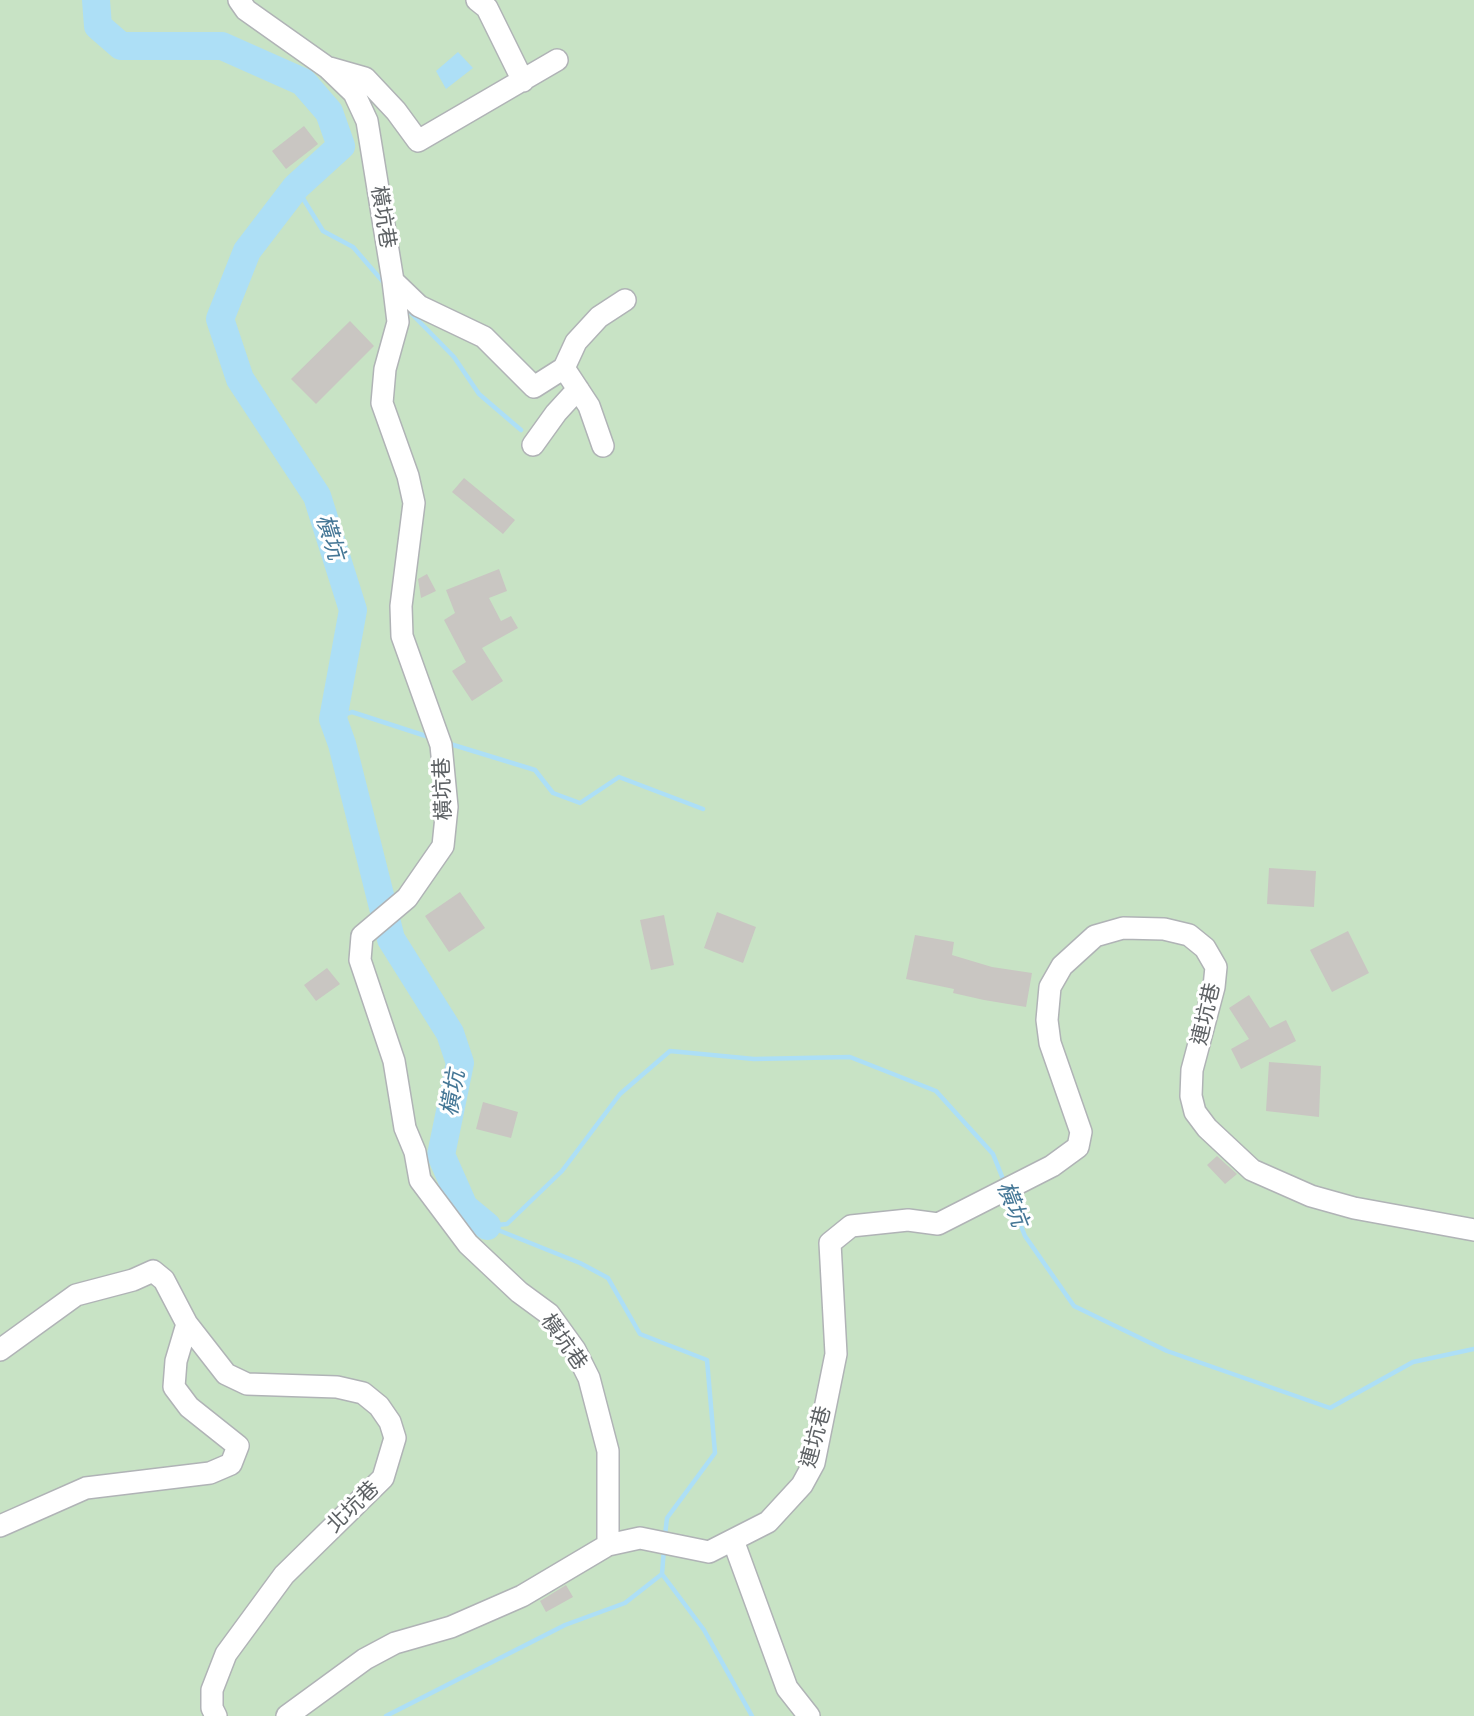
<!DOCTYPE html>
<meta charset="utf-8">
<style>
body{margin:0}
canvas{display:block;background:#eeebe5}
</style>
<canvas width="1474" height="1716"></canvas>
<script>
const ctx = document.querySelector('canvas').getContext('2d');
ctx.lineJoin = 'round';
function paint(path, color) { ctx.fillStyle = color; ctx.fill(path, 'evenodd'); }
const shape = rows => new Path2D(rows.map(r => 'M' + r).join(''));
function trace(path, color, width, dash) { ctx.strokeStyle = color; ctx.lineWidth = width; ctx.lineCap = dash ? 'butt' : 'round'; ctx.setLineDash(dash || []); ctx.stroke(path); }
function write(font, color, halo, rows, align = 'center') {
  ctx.font = font + ' "Public Sans","Noto Sans TC",sans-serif'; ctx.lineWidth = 6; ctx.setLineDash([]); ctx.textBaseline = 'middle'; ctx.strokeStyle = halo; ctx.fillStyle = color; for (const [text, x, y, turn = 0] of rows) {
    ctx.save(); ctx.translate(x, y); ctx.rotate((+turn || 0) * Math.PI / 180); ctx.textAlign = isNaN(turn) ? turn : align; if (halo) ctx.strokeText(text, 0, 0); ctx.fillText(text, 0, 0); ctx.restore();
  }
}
const green = shape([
 [0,0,1474,0,1474,1716,0,1716]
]);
const water = shape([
 [458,52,473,68,446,89,436,71]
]);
const stream = shape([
 [296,187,323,231,353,247,385,284],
 [405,307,454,357,479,394,521,430],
 [333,719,352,712,432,738],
 [447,743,535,770,553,793,580,803,619,777,703,809],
 [1009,1196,1025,1236,1074,1306,1167,1351,1330,1408,1413,1362,1474,1349],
 [487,1226,507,1224,562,1171,620,1094,670,1051,754,1059,850,1057,936,1091,993,1154,1005,1184],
 [488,1226,580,1263,608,1278,640,1334,707,1360,715,1453,667,1518,665,1535],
 [664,1548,662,1574,704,1630,752,1716],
 [386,1716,565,1625,625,1603,662,1574]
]);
const river = shape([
 [96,0,98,26,121,46,222,46,303,82,329,112,341,146,296,187,247,251,220,319,240,379,317,496,353,610,333,719,342,744,391,939,450,1033,460,1063,441,1155,464,1207,487,1226]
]);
const building = shape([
 [304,126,318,144,286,169,272,151],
 [350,321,374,346,316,404,291,379],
 [464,478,515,520,503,534,452,492],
 [499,569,507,591,489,598,501,621,511,616,518,628,482,648,503,681,472,701,452,671,466,662,444,620,455,613,446,590],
 [427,574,436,591,421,598,418,579],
 [1269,868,1316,871,1314,907,1267,904],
 [460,892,485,928,449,952,425,916],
 [717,912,756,927,743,963,704,948],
 [664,915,674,965,651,970,640,920],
 [1348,931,1369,973,1332,992,1310,950],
 [915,935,954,942,952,955,992,967,1032,973,1026,1007,984,1000,953,993,954,989,906,979],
 [327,968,340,984,316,1001,304,985],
 [1249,995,1270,1028,1286,1020,1296,1041,1241,1069,1231,1049,1249,1039,1229,1008],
 [1269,1062,1321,1066,1319,1117,1266,1111],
 [483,1102,518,1112,511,1138,476,1129],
 [1217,1156,1237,1174,1225,1184,1207,1165],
 [566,1585,573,1597,546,1612,540,1601]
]);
const minor = shape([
 [239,0,246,10,328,68,354,93,367,121,393,281,398,322,385,369,382,403,408,476,414,503,401,606,402,636,441,745,447,807,443,846,407,898,362,936,360,960,394,1061,405,1128,415,1152,420,1180,468,1244,519,1292,549,1314,575,1350,589,1378,608,1451,608,1545],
 [477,0,487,8,523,81],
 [330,68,365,78,396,111,418,141,557,60],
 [393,281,419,306,484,337,534,387,564,368,576,342,599,317,625,300],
 [564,368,589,406,603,446],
 [533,445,556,413,578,389],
 [0,1350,76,1295,133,1280,153,1271,164,1280,187,1324,226,1374,247,1384,337,1387,363,1393,379,1406,390,1422,395,1438,383,1478,284,1575,226,1654,212,1690,212,1708,216,1716],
 [0,1526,86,1488,210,1473,231,1464,238,1446,189,1407,174,1387,176,1361,187,1324],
 [733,1540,787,1688,809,1716],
 [287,1716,365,1659,395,1643,451,1627,522,1596,608,1545,640,1538,709,1552,768,1522,802,1485,814,1463,836,1354,830,1243,851,1226,908,1220,938,1224,1052,1166,1078,1147,1081,1132,1050,1043,1047,1020,1050,987,1062,966,1095,936,1123,928,1164,929,1189,935,1205,948,1216,967,1214,987,1192,1070,1191,1096,1195,1112,1207,1128,1252,1170,1311,1196,1354,1208,1474,1230]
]);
const streetNames = [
 ["橫坑巷",383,217,81],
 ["橫坑巷",443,789,-92],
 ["連坑巷",1206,1014,-77],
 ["橫坑巷",564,1342,55],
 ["連坑巷",816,1437,-75],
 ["北坑巷",353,1507,-44]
];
const waterNames = [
 ["橫坑",330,537,73],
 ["橫坑",453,1093,-80],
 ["橫坑",1012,1204,69]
];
paint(green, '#c8e3c5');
paint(water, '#addff6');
trace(stream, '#addff6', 4.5);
trace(river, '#addff6', 28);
paint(building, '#c9c6c2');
trace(minor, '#b0b3b6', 24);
trace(minor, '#fff', 21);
write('21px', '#5d6164', '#fff', streetNames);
write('italic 23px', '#457796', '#fff', waterNames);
</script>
